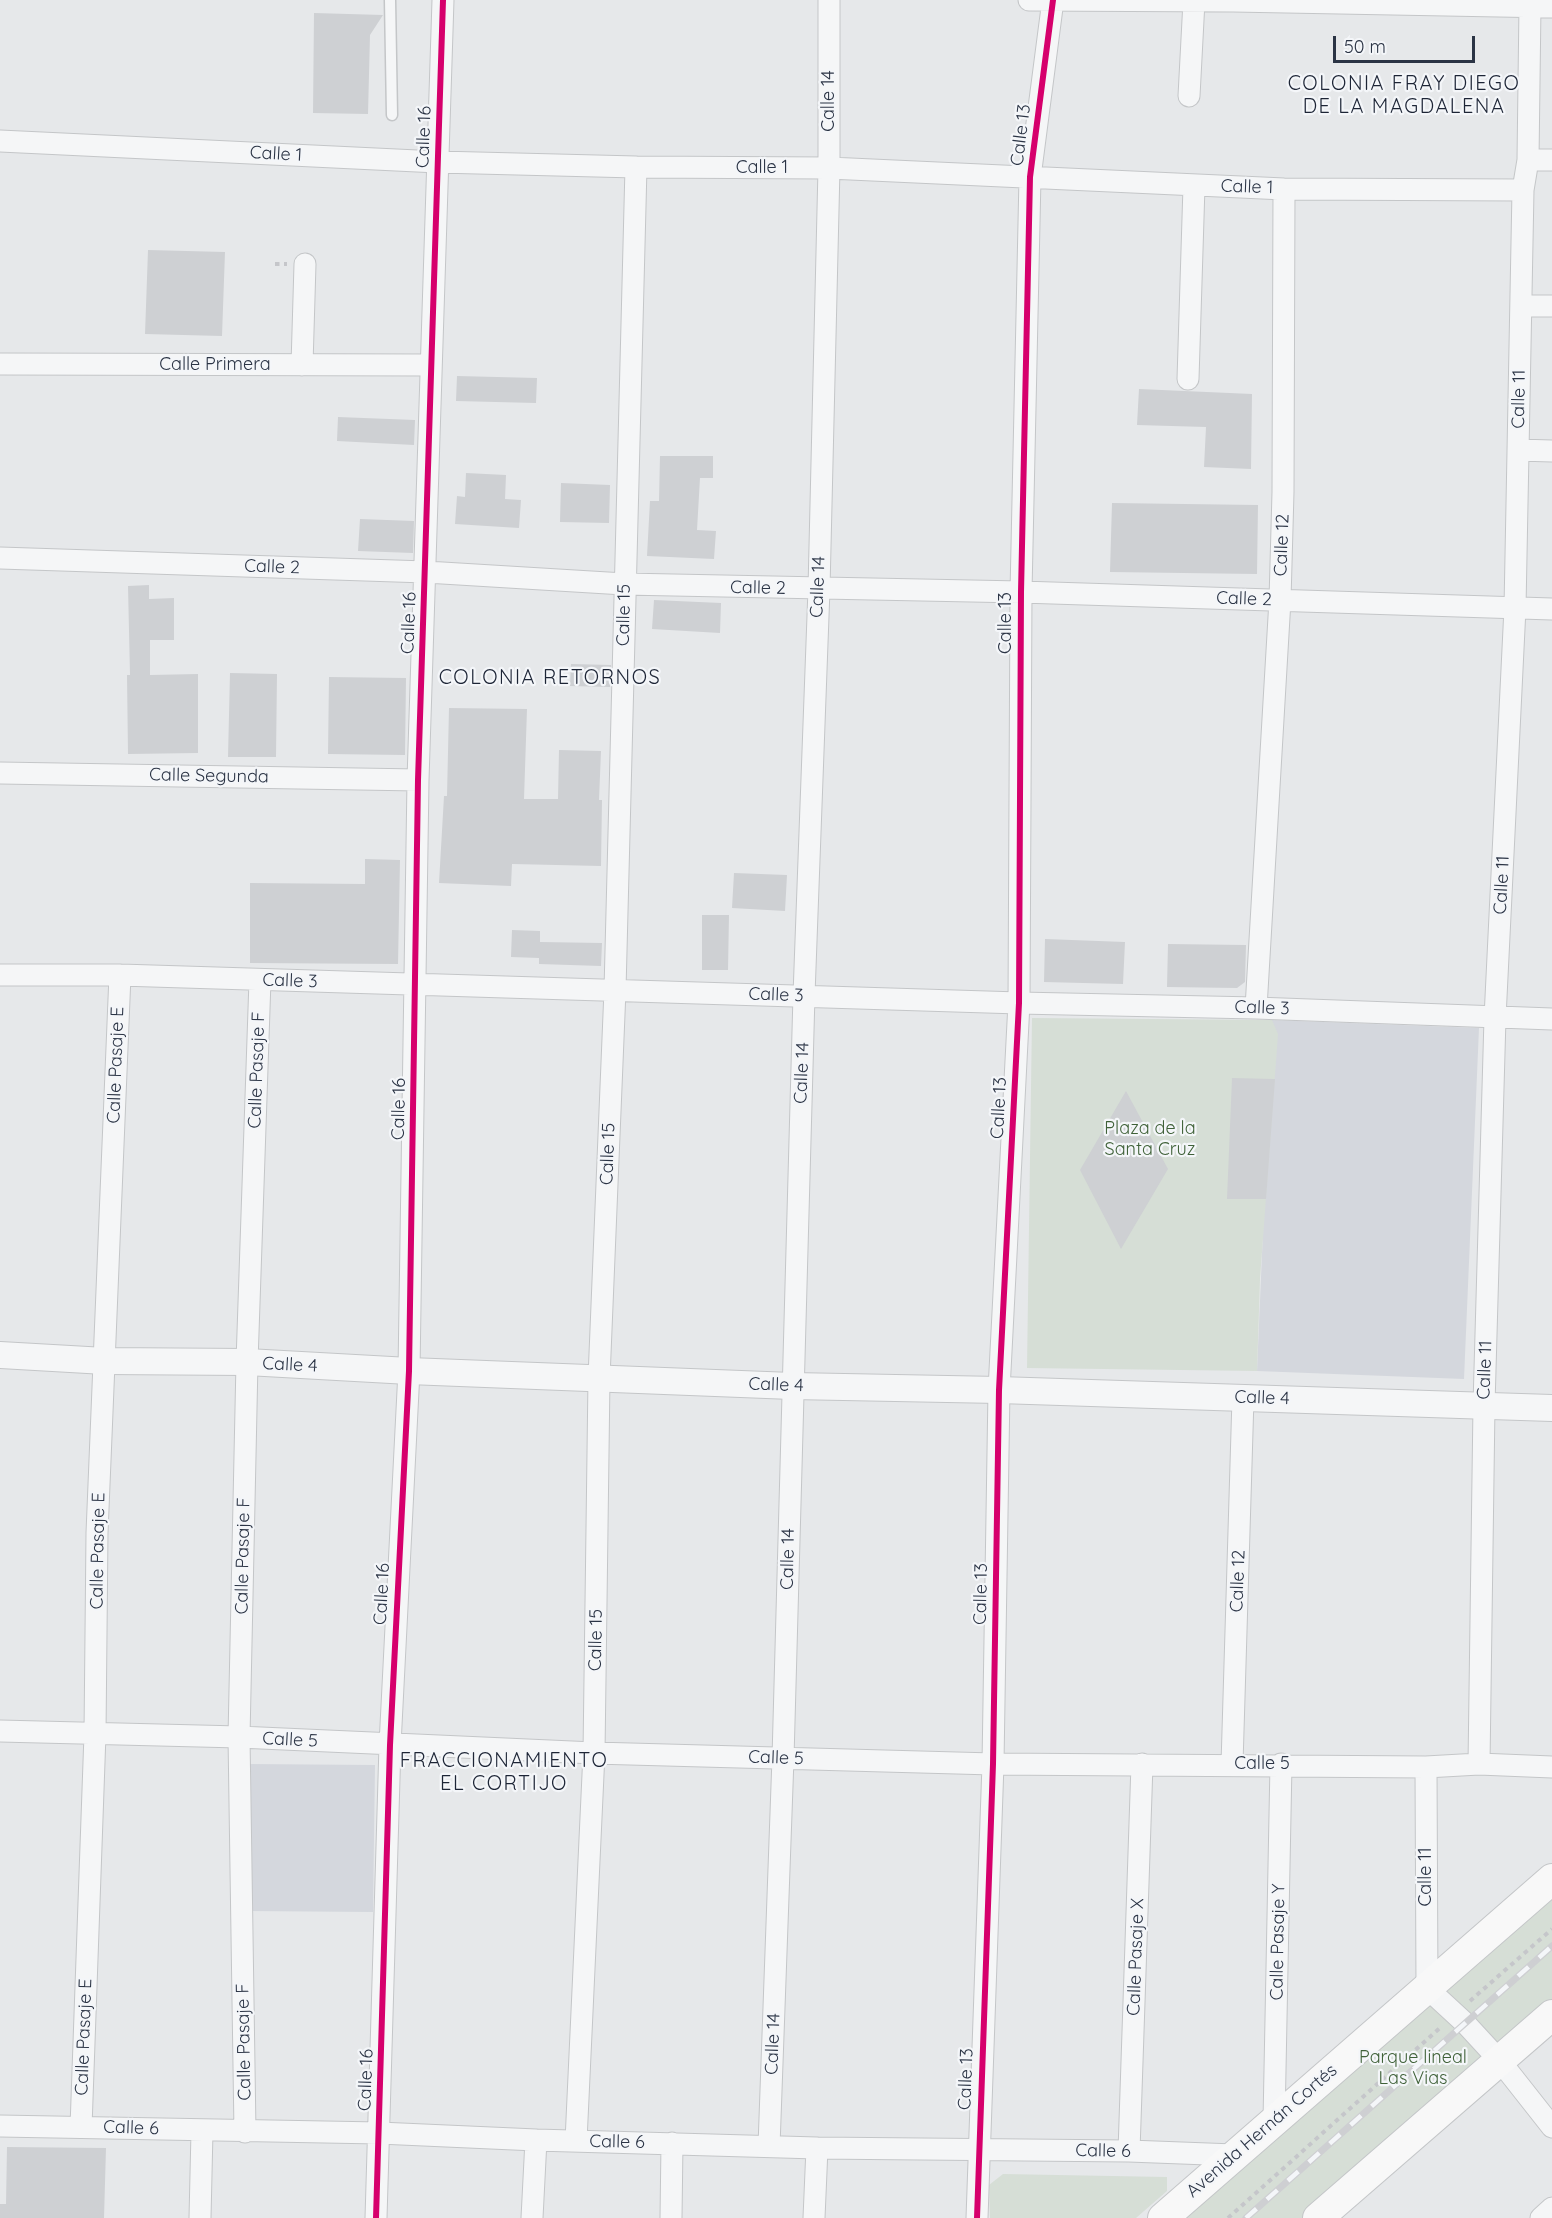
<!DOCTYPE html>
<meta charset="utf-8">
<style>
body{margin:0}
#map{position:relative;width:1552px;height:2218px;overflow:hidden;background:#e6e8ea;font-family:Quicksand,sans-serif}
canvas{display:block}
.scale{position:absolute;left:1333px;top:36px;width:142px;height:27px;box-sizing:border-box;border:3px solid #2b3445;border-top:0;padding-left:8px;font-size:18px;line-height:21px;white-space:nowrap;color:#2b3445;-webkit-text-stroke:4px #f4f6f9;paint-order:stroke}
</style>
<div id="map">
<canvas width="1552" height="2218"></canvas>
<div class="scale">50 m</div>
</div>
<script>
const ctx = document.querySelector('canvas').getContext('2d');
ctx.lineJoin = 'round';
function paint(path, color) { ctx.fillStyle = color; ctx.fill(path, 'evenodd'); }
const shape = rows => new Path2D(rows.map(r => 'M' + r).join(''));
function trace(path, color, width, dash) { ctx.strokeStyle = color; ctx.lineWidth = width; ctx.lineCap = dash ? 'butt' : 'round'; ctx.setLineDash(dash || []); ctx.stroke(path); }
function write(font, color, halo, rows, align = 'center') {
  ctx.font = font + ' Quicksand,sans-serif'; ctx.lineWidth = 4.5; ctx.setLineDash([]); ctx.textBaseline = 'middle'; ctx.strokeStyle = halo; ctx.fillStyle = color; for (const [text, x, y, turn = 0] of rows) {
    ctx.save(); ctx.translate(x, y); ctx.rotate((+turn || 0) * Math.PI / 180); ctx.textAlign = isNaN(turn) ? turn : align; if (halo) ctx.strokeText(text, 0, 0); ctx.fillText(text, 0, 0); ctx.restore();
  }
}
const built = shape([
 [1272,1020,1479,1028,1464,1379,1257,1371],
 [248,1764,375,1765,373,1912,246,1911]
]);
const green = shape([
 [1032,1018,1272,1020,1278,1034,1260,1279,1257,1371,1027,1368],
 [1552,1890,1552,2007,1501,2051,1438,1988],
 [1428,1997,1490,2061,1308,2218,1174,2218],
 [1003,2174,1167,2177,1167,2191,1136,2218,990,2218,989,2185]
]);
const building = shape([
 [314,13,383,15,370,35,368,114,313,113],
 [148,250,225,252,222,336,145,334],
 [457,376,537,378,536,403,456,401],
 [1139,389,1252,394,1251,469,1204,467,1206,427,1137,425],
 [338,417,415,420,414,445,337,441],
 [660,456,713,456,713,478,700,478,697,530,716,531,714,559,647,556,650,501,659,501],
 [466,473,506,475,505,499,521,500,519,528,455,524,457,496,465,497],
 [561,483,610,485,609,523,560,522],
 [1112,503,1258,505,1257,574,1110,572],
 [360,519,414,521,413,553,358,551],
 [149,585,149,599,174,598,174,640,150,640,150,675,198,674,198,753,128,754,127,675,130,675,128,586],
 [654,600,721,603,720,633,652,629],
 [571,664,611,665,610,687,570,686],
 [230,673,277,674,276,757,228,757],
 [329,677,406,678,405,755,328,754],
 [449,708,527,709,524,799,558,799,559,750,601,751,599,800,602,800,601,866,512,864,511,886,439,883,444,796,447,796],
 [365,859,400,860,398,964,250,963,250,883,365,884],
 [734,873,787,875,785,911,732,908],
 [702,915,729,915,728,970,702,970],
 [512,930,540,931,540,942,602,943,601,966,539,964,539,958,511,957],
 [1045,939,1125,942,1123,984,1044,982],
 [1168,944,1246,945,1245,982,1237,988,1167,987],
 [1232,1078,1275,1079,1266,1199,1227,1199],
 [1126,1091,1168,1169,1121,1249,1080,1170],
 [7,2147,106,2148,104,2218,0,2218,0,2204,6,2204]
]);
const path = shape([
 [275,264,287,264],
 [1470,2001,1552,1929],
 [1228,2218,1442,2026]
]);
const service = shape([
 [390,0,392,115]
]);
const minor = shape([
 [1029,0,1233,1,1552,7],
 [1189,96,1194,1],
 [0,141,438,162,636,167,829,168,1284,189,1523,190],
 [1528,160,1552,160],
 [1521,306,1552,306],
 [0,364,431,365],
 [302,365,305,264],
 [1188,379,1194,186],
 [1518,450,1552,451],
 [0,558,426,572,624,584,1021,592,1552,609],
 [0,773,418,780],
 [0,975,120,975,1019,1003,1256,1008,1552,1019],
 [1256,1008,1280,600,1283,492,1284,189],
 [0,1731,239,1737,594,1753,993,1764,1426,1767,1479,1764,1552,1767],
 [1232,1764,1243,1398],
 [1479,1764,1484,1405,1495,1018,1515,608,1523,190,1528,160,1530,5],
 [1426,1767,1427,1988,1465,2023,1500,2061,1552,2127],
 [1274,2121,1281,1764],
 [0,2126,379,2133,536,2140,817,2148,1129,2151,1234,2155],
 [81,2127,95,1734,97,1533,120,975],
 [245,2132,239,1737,247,1362,260,980],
 [576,2141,594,1753,599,1378,615,990,636,167],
 [769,2146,783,1758,804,995,819,589,829,168,829,0],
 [1129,2151,1142,1764],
 [200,2218,202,2131],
 [376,2218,390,1745,409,1371,418,780,443,0],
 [532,2218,536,2140],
 [671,2218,672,2143],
 [814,2218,817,2148],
 [977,2218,993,1764,999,1390,1019,1003,1021,592,1030,177,1053,0],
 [1541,2218,1552,2208]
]);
const tertiary = shape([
 [0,1355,105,1361,247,1362,409,1371,792,1386,999,1390,1552,1408]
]);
const secondary = shape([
 [1163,2218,1552,1879],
 [1318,2218,1552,2015]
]);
const rail = shape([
 [1246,2218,1552,1946]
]);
const cycleway = shape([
 [376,2218,390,1745,409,1371,418,780,443,0],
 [977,2218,993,1764,999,1390,1019,1003,1021,592,1030,177,1053,0]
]);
const streetNames = [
 ["Calle 14",829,101,-90],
 ["Calle 13",1021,135,-83],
 ["Calle 16",424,137,-88],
 ["Calle 1",276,154,3],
 ["Calle 1",762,168],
 ["Calle 1",1247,187,2],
 ["Calle Primera",215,365],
 ["Calle 11",1519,399,-89],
 ["Calle 12",1282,545,-88],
 ["Calle 2",272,567,2],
 ["Calle 14",818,587,-88],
 ["Calle 2",758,588,1],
 ["Calle 2",1244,599,2],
 ["Calle 15",624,615,-89],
 ["Calle 16",409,623,-88],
 ["Calle 13",1006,623,-90],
 ["Calle Segunda",209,776,1],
 ["Calle 11",1502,885,-87],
 ["Calle 3",290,981,2],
 ["Calle 3",776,995,2],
 ["Calle 3",1262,1008,2],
 ["Calle Pasaje E",116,1065,-88],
 ["Calle Pasaje F",257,1070,-88],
 ["Calle 14",802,1073,-88],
 ["Calle 13",999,1108,-87],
 ["Calle 16",399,1109,-89],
 ["Calle 15",608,1154,-88],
 ["Calle 4",290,1365,3],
 ["Calle 11",1485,1370,-88],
 ["Calle 4",776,1385,2],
 ["Calle 4",1262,1398,2],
 ["Calle Pasaje E",98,1551,-89],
 ["Calle Pasaje F",243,1556,-89],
 ["Calle 14",788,1559,-89],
 ["Calle 12",1238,1581,-88],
 ["Calle 16",382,1594,-87],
 ["Calle 13",981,1594,-89],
 ["Calle 15",596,1640,-89],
 ["Calle 5",290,1740,3],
 ["Calle 5",776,1758,2],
 ["Calle 5",1262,1764],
 ["Calle 11",1426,1877,-90],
 ["Calle Pasaje Y",1278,1942,-89],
 ["Calle Pasaje X",1136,1957,-88],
 ["Calle Pasaje E",84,2037,-88],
 ["Calle Pasaje F",244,2042,-91],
 ["Calle 14",773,2044,-88],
 ["Calle 13",966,2079,-88],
 ["Calle 16",366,2080,-88],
 ["Calle 6",131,2128,2],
 ["Avenida Hernán Cortés",1262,2131,-41],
 ["Calle 6",617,2142,1],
 ["Calle 6",1103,2151,1]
];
const parkNames = [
 ["Plaza de la",1150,1129],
 ["Santa Cruz",1150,1150],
 ["Parque lineal",1413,2058],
 ["Las Vias",1413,2079]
];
const neighbourhoodNames = [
 ["COLONIA FRAY DIEGO",1404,84],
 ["DE LA MAGDALENA",1404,107],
 ["COLONIA RETORNOS",550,678],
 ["FRACCIONAMIENTO",504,1761],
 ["EL CORTIJO",504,1784]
];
paint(built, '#d4d7dd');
paint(green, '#d6ded6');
paint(building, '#ced0d3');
trace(service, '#c4c6c8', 13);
trace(minor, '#c4c6c8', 23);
trace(tertiary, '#c4c6c8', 28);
trace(secondary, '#c4c6c8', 32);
trace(path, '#c5c6ca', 4, [4.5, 4.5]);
trace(service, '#f5f6f7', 10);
trace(minor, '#f5f6f7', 21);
trace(tertiary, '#f5f6f7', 26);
trace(secondary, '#f8f8f8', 30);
trace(rail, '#cecfd2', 7);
trace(rail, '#f4f6f9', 4.5, [14]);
trace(cycleway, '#d6006c', 6);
write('18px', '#2b3445', '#f4f6f9', streetNames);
write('18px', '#3f6138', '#f4f6f9', parkNames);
ctx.letterSpacing = '1.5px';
write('20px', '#1d2536', '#f4f6f9', neighbourhoodNames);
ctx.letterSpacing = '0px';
</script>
